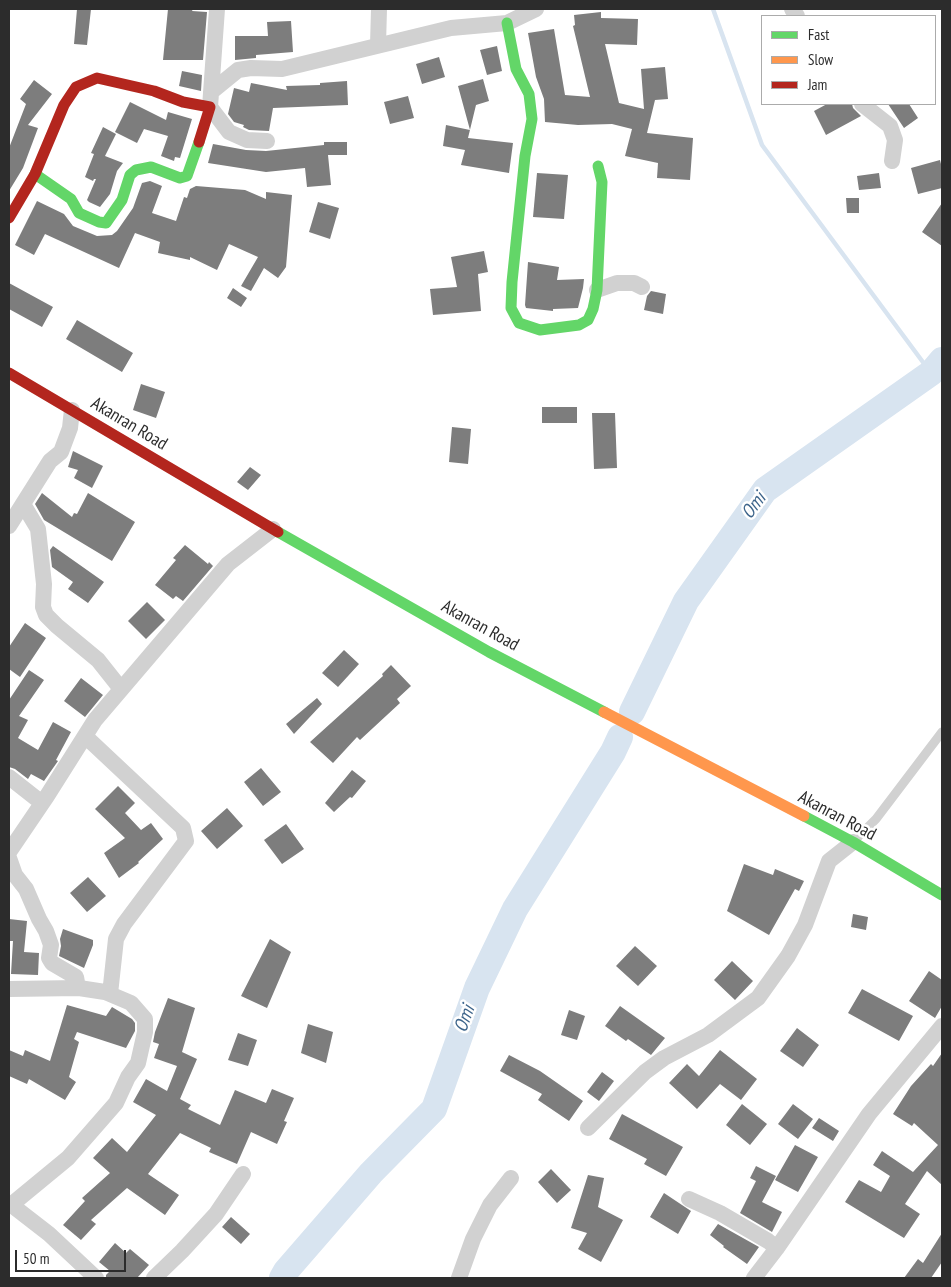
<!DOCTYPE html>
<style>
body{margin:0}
#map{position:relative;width:951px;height:1287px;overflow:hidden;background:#fff;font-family:"PT Sans Narrow",sans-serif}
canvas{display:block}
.frame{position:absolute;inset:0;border:10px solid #2c2c2c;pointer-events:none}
.legend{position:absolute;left:761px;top:15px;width:175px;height:90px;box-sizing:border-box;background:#fff;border:1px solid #ababab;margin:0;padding:6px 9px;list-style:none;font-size:15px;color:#2c2c2c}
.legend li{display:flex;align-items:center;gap:10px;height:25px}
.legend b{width:25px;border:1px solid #ababab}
.scale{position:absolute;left:15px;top:1250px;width:111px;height:22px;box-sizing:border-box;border:2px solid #2c2c2c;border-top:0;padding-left:6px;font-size:15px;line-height:18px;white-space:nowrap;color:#2c2c2c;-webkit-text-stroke:4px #fff;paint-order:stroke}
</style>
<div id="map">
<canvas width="951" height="1287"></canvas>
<div class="frame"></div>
<ul class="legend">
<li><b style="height:6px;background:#63d668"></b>Fast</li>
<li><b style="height:6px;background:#ff974d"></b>Slow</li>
<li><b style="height:6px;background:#b3261e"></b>Jam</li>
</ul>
<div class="scale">50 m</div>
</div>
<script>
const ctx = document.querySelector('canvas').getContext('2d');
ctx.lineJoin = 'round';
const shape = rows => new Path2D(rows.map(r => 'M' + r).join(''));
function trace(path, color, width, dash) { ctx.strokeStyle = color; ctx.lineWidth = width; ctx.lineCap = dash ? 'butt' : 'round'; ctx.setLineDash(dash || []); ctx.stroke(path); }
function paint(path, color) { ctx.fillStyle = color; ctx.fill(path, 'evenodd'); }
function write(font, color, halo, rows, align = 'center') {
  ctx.font = font + ' "PT Sans Narrow",sans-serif'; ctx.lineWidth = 5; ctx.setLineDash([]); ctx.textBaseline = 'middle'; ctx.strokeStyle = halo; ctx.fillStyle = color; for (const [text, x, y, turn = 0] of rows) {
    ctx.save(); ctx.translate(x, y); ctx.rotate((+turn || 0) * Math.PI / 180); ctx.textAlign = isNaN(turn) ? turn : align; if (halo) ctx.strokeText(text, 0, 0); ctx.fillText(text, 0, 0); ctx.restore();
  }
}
const stream = shape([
 [713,9,762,145,931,373]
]);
const river = shape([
 [632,712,686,601,765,490,931,373,942,360],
 [282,1278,286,1271,371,1173,434,1109,477,988,515,909,613,752,620,737]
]);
const building = shape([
 [77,9,91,9,87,45,74,44],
 [168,9,193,9,192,11,207,12,203,60,163,60],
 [601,12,601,18,638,19,637,45,605,44,619,103,644,109,641,69,665,67,668,99,655,100,647,133,693,138,690,180,657,178,658,163,625,156,632,129,612,124,578,125,545,122,544,99,536,77,528,33,554,29,565,95,590,97,573,26,575,25,574,15],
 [291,21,293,52,256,55,256,58,235,60,235,36,268,36,267,22],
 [497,46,502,71,487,75,480,50],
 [439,57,445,77,422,84,416,64],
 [182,71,202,75,201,91,179,86],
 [483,79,489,101,476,105,468,138,513,143,509,173,461,165,465,150,443,146,446,125,470,130,458,86],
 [34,80,52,94,28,125,38,128,23,168,9,191,9,148,26,104,20,99],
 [347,81,348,105,273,108,269,131,249,130,243,127,244,125,234,122,228,114,234,88,249,92,251,83,287,90,286,86,320,85,320,83],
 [408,96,414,118,390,124,384,102],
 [130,102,166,120,168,112,192,119,180,158,175,157,174,161,161,156,168,136,144,129,137,143,115,132],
 [827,104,852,104,853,108,861,116,826,135,814,111],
 [888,104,909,104,918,118,904,128],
 [103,127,116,134,105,156,123,163,117,171,110,194,100,207,89,202,87,200,96,179,94,179,93,181,85,177,94,154,91,153],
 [324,142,347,142,347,155,328,155,331,185,307,187,305,168,266,172,208,163,213,144,246,150,266,151,324,145],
 [940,160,942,168,942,188,918,194,911,168],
 [537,173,568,175,564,219,533,217],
 [879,173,881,188,859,190,857,176],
 [150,181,162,186,152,213,176,221,184,197,187,198,190,189,196,186,245,190,266,199,266,192,292,195,286,267,278,278,264,268,251,291,241,286,258,257,229,244,217,270,190,257,190,260,158,253,160,242,135,233,119,268,45,234,34,255,15,245,37,201,64,214,73,226,97,236,112,235,117,231,133,208,142,183],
 [846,198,859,198,859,213,847,213],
 [318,202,339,208,330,239,309,232],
 [942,203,942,246,922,232],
 [484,251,488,272,478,274,481,311,433,315,430,289,457,287,451,257],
 [528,262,559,267,557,280,584,279,583,288,578,308,553,309,553,311,526,308,525,305],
 [9,283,53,307,42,327,9,309],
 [233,288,247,298,241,307,227,298],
 [651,291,666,294,663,314,644,310,647,296],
 [77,320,133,353,122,372,66,339],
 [141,384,165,392,156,418,133,410],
 [542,407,577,407,577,423,542,423],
 [592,413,615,413,617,468,594,469],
 [452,427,471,429,468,464,449,462],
 [73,451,103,466,92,488,74,478,78,470,68,467],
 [250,467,261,475,248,490,237,482],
 [42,493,72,517,74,513,77,514,88,493,135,522,112,561,44,520,35,504],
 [185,545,208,564,209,562,213,566,183,601,176,596,173,599,155,585,176,560,173,558],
 [53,546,104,582,88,603,68,589,73,582,52,567,50,550],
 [147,602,165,620,146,639,128,621],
 [25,623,46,638,20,677,9,669,9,647],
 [344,650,359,664,338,687,322,673],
 [391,665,411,686,397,699,400,703,360,740,357,737,333,763,310,742,383,676,382,674],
 [29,670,44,680,19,716,28,720,18,738,38,750,53,722,71,732,56,760,58,761,44,781,31,774,28,779,15,769,9,767,9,700],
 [81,678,103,695,85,717,64,701],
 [317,698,322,704,294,734,286,724],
 [261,768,281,792,263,806,244,782],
 [352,770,366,781,352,798,350,797,334,812,325,803],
 [118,786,135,803,125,813,141,830,151,823,163,839,138,862,139,863,119,878,104,853,125,838,95,809],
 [227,808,243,826,217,849,201,831],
 [286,824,304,849,282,864,264,840],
 [744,864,773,875,775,869,804,881,799,891,795,889,769,935,727,911],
 [88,877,106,896,87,912,70,893],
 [853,914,868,917,866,930,851,927],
 [9,919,27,921,24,952,39,953,38,975,11,974,13,941,9,941],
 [63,929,93,940,93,945,84,968,59,956,61,946,60,939],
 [270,939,291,952,267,1008,241,996],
 [635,946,657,966,638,986,616,966],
 [732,961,753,981,735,1000,714,980],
 [929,971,942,980,942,1006,935,1018,909,1001],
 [862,989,913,1016,899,1041,848,1013],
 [168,998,195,1008,182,1052,197,1059,180,1099,191,1105,188,1109,220,1125,235,1090,266,1103,272,1089,294,1098,284,1121,287,1122,277,1144,251,1132,237,1164,209,1152,211,1148,180,1133,148,1174,179,1195,165,1215,127,1188,91,1220,96,1224,81,1240,63,1225,85,1201,82,1198,110,1173,93,1158,112,1138,127,1152,156,1115,133,1102,146,1079,167,1091,177,1066,154,1058,159,1044,153,1042,155,1032],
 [67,1005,106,1016,112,1007,132,1019,135,1023,135,1031,126,1048,77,1032,74,1039,79,1042,69,1077,76,1082,65,1100,29,1079,27,1084,9,1076,9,1050,23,1056,25,1050,50,1061],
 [620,1006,665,1038,651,1055,628,1039,626,1041,605,1026],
 [569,1010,585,1016,577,1040,561,1035],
 [308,1024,333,1032,326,1063,301,1053],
 [797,1028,819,1045,803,1067,780,1051],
 [238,1033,257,1040,248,1066,228,1060],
 [720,1050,757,1079,741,1100,720,1084,697,1109,669,1083,687,1064,699,1076],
 [942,1053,942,1185,927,1171,905,1204,920,1214,904,1238,845,1202,859,1180,881,1192,890,1176,873,1165,882,1151,913,1172,938,1145,914,1123,912,1126,893,1114,911,1086,931,1064,933,1066],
 [509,1055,540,1071,583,1101,569,1121,538,1100,542,1094,500,1071],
 [602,1072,614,1081,599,1101,587,1092],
 [742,1104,767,1124,750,1145,726,1125],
 [793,1104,813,1119,798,1139,778,1124],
 [622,1114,683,1147,666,1176,644,1164,647,1159,609,1139],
 [819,1118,839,1131,833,1141,812,1128],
 [795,1145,818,1157,798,1192,775,1180],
 [756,1166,776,1176,762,1202,782,1212,772,1232,740,1213,756,1181,750,1178],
 [551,1169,571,1190,557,1203,538,1182],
 [588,1175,604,1178,598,1207,623,1220,601,1262,578,1249,587,1233,571,1228],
 [664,1193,691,1211,678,1234,650,1217],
 [231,1217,250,1234,241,1244,222,1227],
 [718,1224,759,1247,747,1264,723,1247,724,1246,710,1235],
 [942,1233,942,1262,931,1278,904,1278,918,1259,923,1263],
 [115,1243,126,1253,130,1249,149,1265,137,1278,106,1278,106,1275,110,1271,99,1262]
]);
const lane = shape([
 [855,840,876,819,942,732]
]);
const street = shape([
 [217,9,210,107,229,132,247,140,267,141],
 [792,9,797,16],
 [378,45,379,9],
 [211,92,238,70,251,68,282,69,451,28,507,23,536,9],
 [862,104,890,126,895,140,892,161],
 [597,290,617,283,634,283,642,287],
 [23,504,38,529,44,584,43,607,46,615,57,626,98,660,121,689],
 [9,526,50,461,61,452,70,428,72,410],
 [85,736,183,828,186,841,124,924,116,939,110,994],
 [9,777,42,803],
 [9,852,47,796,95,720,228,564,273,529],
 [9,858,15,875,26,889,39,919,46,931,51,945,49,958,52,963,76,977,78,988],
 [9,989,79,988,105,992,131,1003,145,1019,145,1032,138,1063,128,1077,116,1103,68,1158,11,1205],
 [588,1128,645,1072,664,1058,708,1035,758,998,788,956,805,925,829,861,853,842],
 [689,1199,720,1213,768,1241,777,1248],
 [9,1203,49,1234,96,1278],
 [154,1278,182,1251,216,1214,243,1174],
 [459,1278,473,1239,490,1205,511,1178],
 [754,1278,777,1248,869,1114,942,1026]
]);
const fast = shape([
 [507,23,516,69,529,94,532,119,525,156,512,282,511,308,519,323,540,330,579,325,588,320,593,309,597,290,602,182,598,166],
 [35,174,71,199,79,213,99,222,106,223,122,200,130,175,136,170,151,167,180,178,187,176,199,142],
 [278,532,489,652,604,712],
 [804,816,853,842,942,895]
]);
const slow = shape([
 [604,712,804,816]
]);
const jam = shape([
 [9,218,35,174,64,105,76,87,97,78,154,91,183,102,210,107,199,142],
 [9,373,278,532]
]);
const streetNames = [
 ["Akanran Road",129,424,31],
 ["Akanran Road",480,626,29],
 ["Akanran Road",837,816,28]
];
const waterNames = [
 ["Omi",754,506,-53],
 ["Omi",465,1019,-70]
];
trace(stream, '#d8e4f0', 4.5);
trace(river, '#d8e4f0', 26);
paint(building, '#7d7d7d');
trace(lane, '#d1d1d1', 9);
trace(street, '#d1d1d1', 16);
trace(fast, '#63d668', 11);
trace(slow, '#ff974d', 11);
trace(jam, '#b3261e', 11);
write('18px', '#2c2c2c', '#fff', streetNames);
write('italic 19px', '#3e658b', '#fff', waterNames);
</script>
